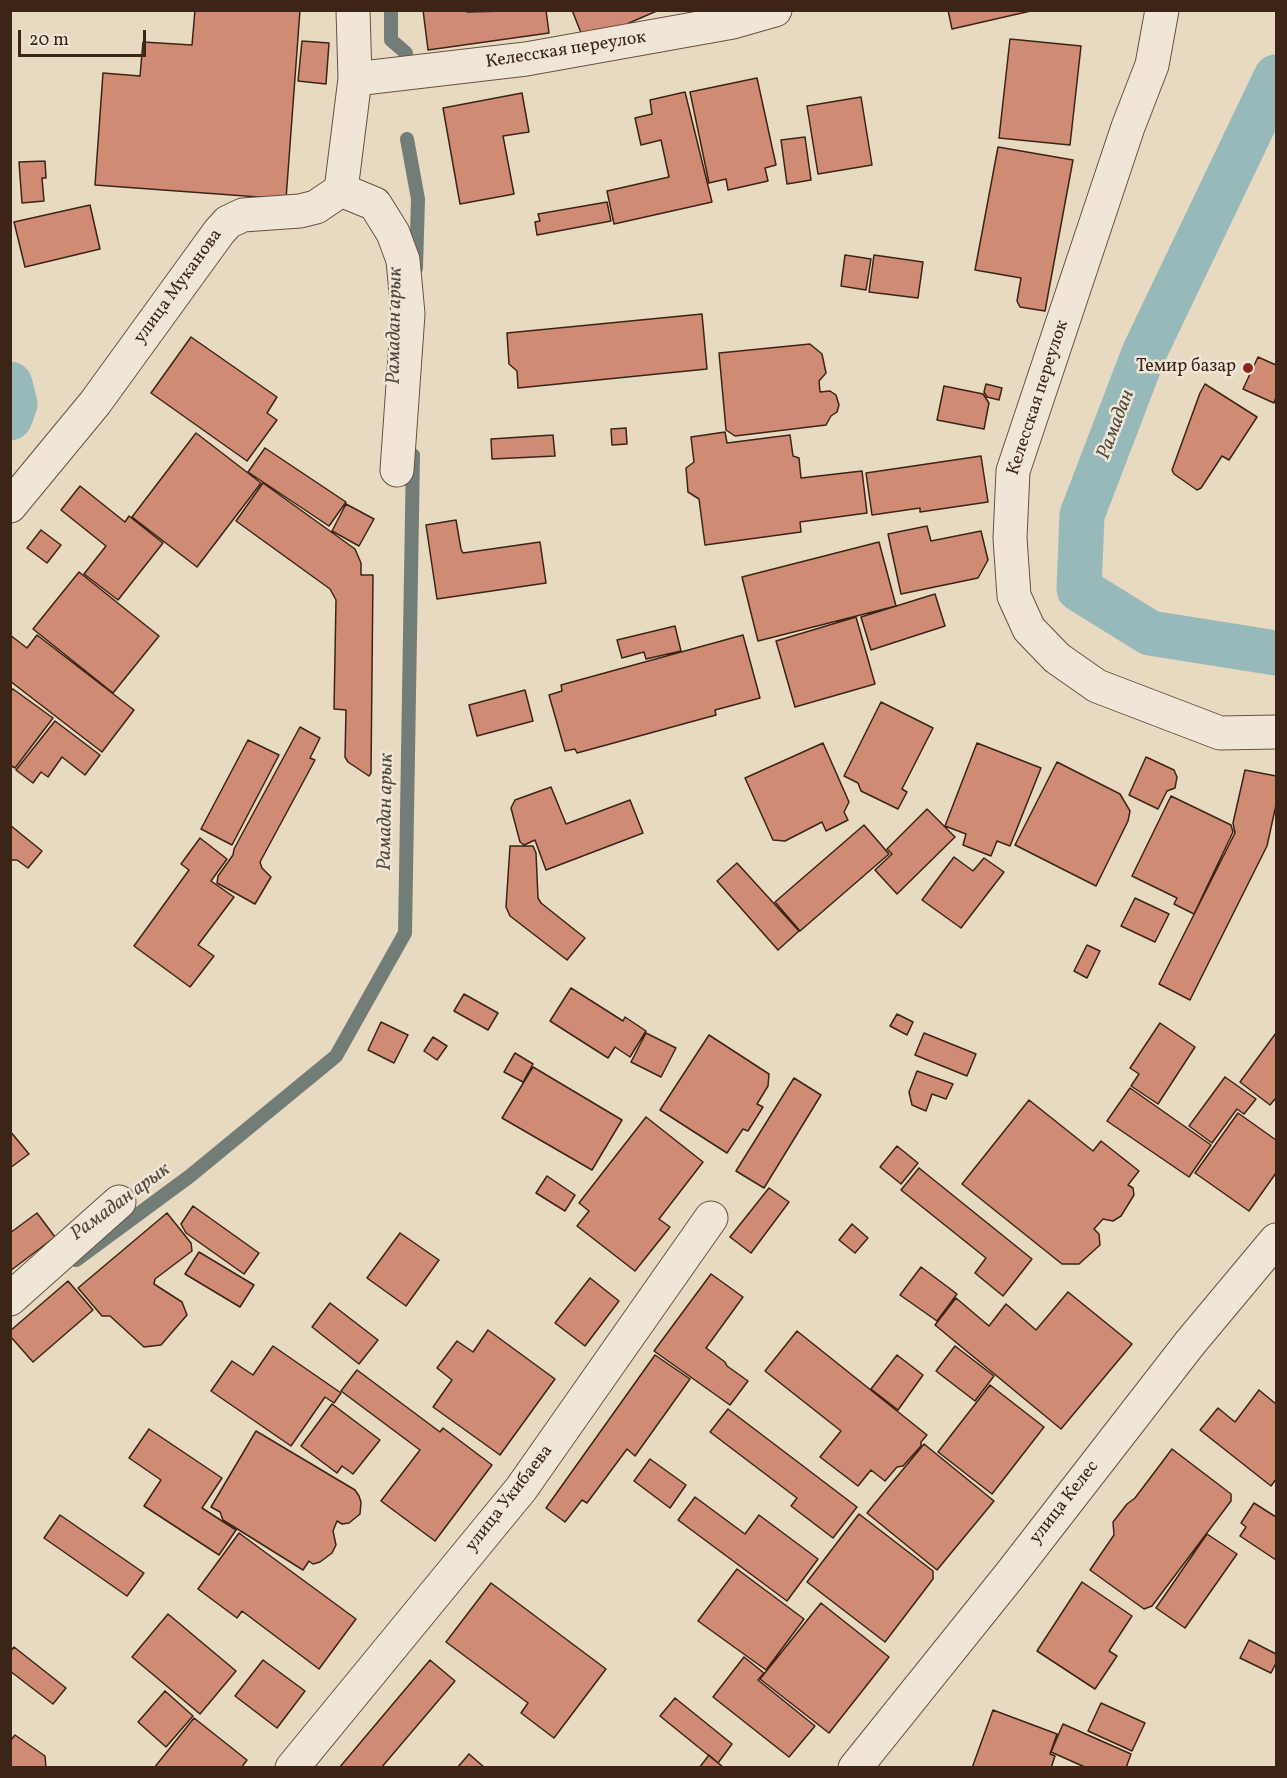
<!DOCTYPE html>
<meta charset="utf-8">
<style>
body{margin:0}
#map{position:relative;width:1287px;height:1778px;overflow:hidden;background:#e8d9c1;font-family:Vollkorn,serif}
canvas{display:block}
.frame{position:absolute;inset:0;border:12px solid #3c2416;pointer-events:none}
.scale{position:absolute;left:18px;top:30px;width:128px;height:27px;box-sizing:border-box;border:3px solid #3c2416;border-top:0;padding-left:8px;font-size:18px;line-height:21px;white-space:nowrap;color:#3c2416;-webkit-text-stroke:4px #f0e6d7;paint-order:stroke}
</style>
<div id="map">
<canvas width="1287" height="1778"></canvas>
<div class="frame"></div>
<div class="scale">20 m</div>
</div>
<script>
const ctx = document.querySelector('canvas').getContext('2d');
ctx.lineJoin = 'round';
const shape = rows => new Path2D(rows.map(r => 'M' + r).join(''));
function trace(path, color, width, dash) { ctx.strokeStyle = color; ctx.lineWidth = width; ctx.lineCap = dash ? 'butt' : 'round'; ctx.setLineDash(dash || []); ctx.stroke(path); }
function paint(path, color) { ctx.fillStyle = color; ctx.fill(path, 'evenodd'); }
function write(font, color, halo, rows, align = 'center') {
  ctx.font = font + ' Vollkorn,serif'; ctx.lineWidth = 5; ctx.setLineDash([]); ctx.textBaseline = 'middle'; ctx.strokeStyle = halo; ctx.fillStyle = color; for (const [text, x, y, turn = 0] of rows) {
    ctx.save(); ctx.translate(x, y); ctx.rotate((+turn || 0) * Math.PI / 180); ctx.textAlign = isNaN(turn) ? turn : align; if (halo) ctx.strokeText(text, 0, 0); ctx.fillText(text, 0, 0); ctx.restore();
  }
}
const stream = shape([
 [391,10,391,40,406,53],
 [407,139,418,199,416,268],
 [76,1260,190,1176,336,1056,405,933,413,455]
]);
const canal = shape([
 [1276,77,1144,353,1082,515,1079,589,1150,633,1276,653],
 [10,384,15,404,10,418]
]);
const building = shape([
 [195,10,300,10,286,199,95,185,103,73,140,76,143,42,192,45,195,10],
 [423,10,466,10,467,12,546,10,549,33,428,50,423,10],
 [572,10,659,10,629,23,631,28,585,43,572,10],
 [948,10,1035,10,952,29,948,10],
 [1010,39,1081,46,1070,145,999,138,1010,39],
 [302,41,329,43,326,84,298,81,302,41],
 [757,78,776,165,765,168,768,181,728,190,726,179,709,183,690,92,757,78],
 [685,92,712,202,614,224,607,191,669,177,661,140,641,145,635,118,652,114,650,100,685,92],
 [522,93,529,132,503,136,514,194,460,204,443,108,522,93],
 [861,97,872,165,818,174,807,106,861,97],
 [805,137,811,180,787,184,781,140,805,137],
 [998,147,1073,160,1045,311,1020,307,1017,301,1021,278,975,270,998,147],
 [45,161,46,178,42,178,44,201,22,203,19,162,45,161],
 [607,202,611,221,537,235,535,222,540,221,538,214,607,202],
 [90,205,100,249,25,267,14,222,90,205],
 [845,255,871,259,866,290,841,286,845,255],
 [874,255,923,262,918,298,869,292,874,255],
 [702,314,707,369,518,388,517,371,509,364,507,333,702,314],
 [191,337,277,397,267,413,277,420,247,461,151,393,191,337],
 [810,344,822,354,826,373,819,381,820,392,830,391,836,395,839,405,837,412,831,416,826,425,735,436,726,430,719,353,810,344],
 [1258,357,1276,365,1276,397,1274,403,1243,389,1258,357],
 [986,384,1002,388,999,400,987,397,984,392,986,384],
 [1205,384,1257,417,1229,460,1222,456,1201,488,1197,490,1174,474,1172,470,1200,393,1205,384],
 [944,386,983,394,989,403,984,429,937,420,944,386],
 [626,428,627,444,612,445,611,429,626,428],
 [725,432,727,443,790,435,793,456,799,458,801,478,862,471,867,513,800,522,801,532,705,545,699,499,688,492,686,468,694,462,691,437,725,432],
 [196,433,261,483,197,567,132,517,196,433],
 [553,435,555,456,492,459,491,439,553,435],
 [265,448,346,502,329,526,248,472,265,448],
 [981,456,988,502,920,512,920,508,872,515,866,473,981,456],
 [263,483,355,549,361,563,361,575,373,575,371,773,369,776,348,762,345,757,346,710,334,709,336,600,330,589,236,521,263,483],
 [80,486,125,522,129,516,163,543,118,600,84,574,106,546,61,510,80,486],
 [346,504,374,519,359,546,332,531,346,504],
 [456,520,461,549,463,553,540,542,546,583,437,599,426,525,456,520],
 [927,526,931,541,981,531,988,560,978,578,901,594,888,534,927,526],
 [41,530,61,545,47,563,27,548,41,530],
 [879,542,896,606,758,641,742,577,879,542],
 [79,572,159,636,113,693,33,629,79,572],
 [935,594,945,626,871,650,861,617,935,594],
 [856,617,875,684,795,707,776,641,856,617],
 [675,626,681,651,646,659,644,652,622,658,617,640,675,626],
 [10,635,27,648,37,635,134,710,102,752,10,681,10,635],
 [743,635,760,698,715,710,716,715,577,753,575,749,565,751,549,695,562,691,561,685,743,635],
 [13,689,53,718,15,768,10,765,10,692,13,689],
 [525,690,533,721,477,736,469,705,525,690],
 [881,702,933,728,902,789,907,792,898,809,861,791,858,783,844,776,881,702],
 [55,721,100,755,85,775,62,757,48,777,41,772,33,783,16,770,55,721],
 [300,727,320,738,310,758,315,760,260,862,262,868,271,877,255,904,217,883,218,876,233,855,234,849,300,727],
 [248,740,279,755,232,845,201,829,248,740],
 [823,743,849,802,844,812,848,820,826,831,822,822,785,841,773,840,745,778,823,743],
 [977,743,1041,768,1010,846,997,841,991,856,963,845,966,834,945,826,977,743],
 [1146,757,1174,770,1177,777,1175,788,1167,791,1158,809,1129,795,1146,757],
 [1057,762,1120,794,1130,811,1128,821,1096,886,1015,845,1057,762],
 [1245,770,1276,776,1276,805,1267,846,1190,1000,1159,984,1235,833,1233,823,1245,770],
 [551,787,566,824,630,800,643,833,546,870,535,840,524,845,520,842,511,808,515,800,551,787],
 [1171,796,1231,825,1233,832,1194,914,1174,904,1177,898,1132,876,1171,796],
 [927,809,955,837,897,894,875,870,892,854,887,849,927,809],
 [10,825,42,851,28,868,17,860,10,860,10,825],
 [864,825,889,854,800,931,775,902,864,825],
 [200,838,227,859,211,881,234,897,198,945,214,956,190,987,134,946,189,870,181,864,200,838],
 [510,846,533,846,536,853,538,898,541,903,585,938,567,960,510,916,506,907,510,846],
 [954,857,973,871,984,858,1004,872,961,928,922,900,954,857],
 [737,863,799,931,778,950,717,881,737,863],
 [1135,898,1169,914,1155,942,1121,926,1135,898],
 [1087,945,1100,951,1087,978,1074,971,1087,945],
 [571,988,623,1021,625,1017,646,1031,630,1057,615,1047,608,1058,550,1021,571,988],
 [464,994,498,1013,488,1030,454,1011,464,994],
 [897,1014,913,1022,907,1035,890,1026,897,1014],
 [381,1022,408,1035,394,1063,368,1050,381,1022],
 [1160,1023,1195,1047,1158,1104,1131,1086,1139,1074,1130,1068,1160,1023],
 [646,1033,676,1048,661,1077,631,1062,646,1033],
 [924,1033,976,1054,967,1076,915,1055,924,1033],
 [1276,1033,1276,1100,1275,1099,1270,1105,1240,1082,1276,1033],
 [709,1035,769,1074,768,1086,757,1104,763,1107,748,1131,743,1129,727,1153,660,1110,709,1035],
 [433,1037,447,1046,437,1060,424,1051,433,1037],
 [515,1053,533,1064,523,1082,504,1072,515,1053],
 [533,1067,622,1120,592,1170,502,1118,533,1067],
 [917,1071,953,1084,946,1099,932,1094,926,1111,912,1105,909,1092,917,1071],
 [1225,1077,1256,1099,1244,1114,1237,1109,1212,1143,1189,1126,1225,1077],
 [794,1078,821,1095,764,1188,736,1171,794,1078],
 [1130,1088,1211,1145,1189,1177,1107,1121,1130,1088],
 [1029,1100,1093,1151,1101,1141,1139,1171,1128,1185,1133,1188,1134,1195,1121,1216,1113,1221,1103,1219,1094,1229,1099,1234,1100,1245,1079,1264,1062,1264,962,1184,1029,1100],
 [1238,1113,1276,1140,1276,1173,1249,1211,1195,1173,1238,1113],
 [646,1117,703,1162,659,1219,670,1227,635,1271,577,1226,589,1211,579,1203,646,1117],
 [10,1131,29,1154,10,1168,10,1131],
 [897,1146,918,1163,901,1184,880,1167,897,1146],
 [919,1168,1032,1259,1003,1296,975,1273,986,1258,901,1190,919,1168],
 [547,1176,575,1195,565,1211,536,1193,547,1176],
 [769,1188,789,1202,751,1253,730,1237,769,1188],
 [193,1206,259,1253,244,1274,186,1233,181,1224,193,1206],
 [37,1213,55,1237,10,1271,10,1233,37,1213],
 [167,1213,191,1243,192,1251,155,1279,154,1284,182,1302,187,1315,161,1345,144,1347,110,1316,102,1316,78,1288,167,1213],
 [852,1224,868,1238,855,1253,839,1240,852,1224],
 [400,1233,439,1260,406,1306,367,1278,400,1233],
 [199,1252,254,1285,240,1307,185,1274,199,1252],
 [921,1267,957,1294,937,1321,900,1295,921,1267],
 [711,1274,743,1297,706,1348,725,1362,727,1366,748,1381,730,1405,654,1351,711,1274],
 [590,1278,619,1301,585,1346,555,1323,590,1278],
 [68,1281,93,1310,33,1362,10,1336,10,1331,68,1281],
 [1068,1292,1132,1344,1061,1429,935,1325,956,1298,989,1326,1006,1304,1036,1330,1068,1292],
 [330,1303,378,1340,359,1364,312,1327,330,1303],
 [488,1330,555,1379,500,1455,433,1407,452,1380,437,1368,457,1341,473,1352,488,1330],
 [797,1331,927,1435,921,1442,921,1446,903,1466,897,1467,885,1481,871,1470,858,1486,820,1457,841,1431,765,1371,797,1331],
 [273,1346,341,1393,334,1403,325,1397,291,1446,211,1391,232,1361,253,1375,273,1346],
 [955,1346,994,1376,975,1401,936,1371,955,1346],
 [655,1355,690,1379,635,1456,627,1449,587,1503,582,1500,565,1522,546,1508,655,1355],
 [897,1355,923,1375,898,1410,871,1389,897,1355],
 [357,1370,440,1432,443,1428,492,1465,435,1541,381,1501,420,1450,341,1391,357,1370],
 [990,1385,1044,1427,992,1494,938,1452,990,1385],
 [1259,1390,1276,1404,1276,1479,1271,1486,1200,1430,1218,1408,1235,1422,1259,1390],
 [332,1404,380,1440,353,1474,342,1466,337,1473,301,1446,332,1404],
 [728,1409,857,1507,833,1538,791,1506,797,1498,710,1432,728,1409],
 [149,1429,222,1478,202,1508,236,1530,219,1555,144,1506,161,1480,129,1458,149,1429],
 [256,1431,355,1490,359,1496,361,1502,360,1514,349,1523,342,1524,337,1521,333,1531,336,1545,332,1553,320,1562,313,1564,309,1561,303,1570,223,1520,220,1512,211,1507,256,1431],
 [924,1444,994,1501,937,1570,867,1513,924,1444],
 [1172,1449,1231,1494,1231,1501,1152,1606,1144,1609,1090,1570,1114,1535,1113,1522,1127,1504,1135,1498,1172,1449],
 [650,1459,686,1485,670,1508,634,1481,650,1459],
 [695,1497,745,1534,759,1515,818,1559,787,1601,678,1520,695,1497],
 [1254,1503,1276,1517,1276,1560,1240,1536,1246,1527,1241,1523,1254,1503],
 [859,1514,933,1571,933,1579,885,1642,807,1582,859,1514],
 [60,1515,144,1573,127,1596,44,1538,60,1515],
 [239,1533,356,1619,319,1669,242,1611,237,1618,198,1589,239,1533],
 [1207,1534,1237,1554,1185,1628,1156,1608,1207,1534],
 [737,1569,804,1619,766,1670,698,1621,737,1569],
 [1082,1582,1132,1616,1109,1651,1117,1656,1095,1689,1037,1651,1082,1582],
 [491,1583,606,1669,554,1738,521,1713,528,1703,446,1642,491,1583],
 [821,1603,889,1657,829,1733,760,1679,821,1603],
 [168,1614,236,1671,200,1714,132,1657,168,1614],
 [1249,1640,1276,1654,1276,1663,1271,1673,1240,1658,1249,1640],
 [14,1647,66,1688,53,1704,10,1671,10,1652,14,1647],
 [744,1657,764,1673,758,1680,815,1726,789,1757,713,1697,744,1657],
 [263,1660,305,1691,277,1728,235,1696,263,1660],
 [430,1660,455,1681,381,1768,339,1768,430,1660],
 [165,1691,193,1716,166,1747,138,1722,165,1691],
 [675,1698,732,1744,718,1763,660,1716,675,1698],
 [1101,1703,1145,1723,1132,1751,1088,1731,1101,1703],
 [993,1710,1057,1734,1050,1754,1055,1756,1051,1768,972,1768,993,1710],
 [194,1718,247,1760,241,1768,154,1768,194,1718],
 [1063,1724,1131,1754,1126,1768,1087,1768,1051,1752,1063,1724],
 [15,1735,45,1756,46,1768,10,1768,10,1741,15,1735],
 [469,1754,485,1768,457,1768,469,1754],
 [709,1755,724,1768,699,1768,709,1755]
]);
const street = shape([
 [1162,10,1152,65,1128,127,1013,471,1010,538,1014,596,1029,629,1057,658,1097,686,1220,733,1276,732],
 [355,79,526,59,733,22,775,10],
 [341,190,375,204,393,233,403,260,408,314,397,470],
 [10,506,95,403,219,232,228,222,243,215,300,211,316,207,341,190,355,79,353,10],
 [10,1299,119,1202],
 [292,1768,521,1489,711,1218],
 [855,1768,1010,1575,1190,1343,1276,1240]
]);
const markers = [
 [1248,368,6,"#8f2418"]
];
const streetNames = [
 ["Келесская переулок",566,51,-9],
 ["улица Муканова",179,287,-54],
 ["Келесская переулок",1039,398,-72],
 ["улица Укибаева",510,1499,-52],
 ["улица Келес",1065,1503,-52]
];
const poiNames = [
 ["Темир базар",1236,368]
];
const waterNames = [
 ["Рамадан арык",396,326,-89],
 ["Рамадан",1117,425,-69],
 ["Рамадан арык",387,812,-89],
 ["Рамадан арык",121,1203,-36]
];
trace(stream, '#737d78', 14);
trace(canal, '#98b9b9', 45);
paint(building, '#cf8b73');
trace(building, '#3c2416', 1.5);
trace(street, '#675141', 35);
trace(street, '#f0e6d7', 33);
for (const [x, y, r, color] of markers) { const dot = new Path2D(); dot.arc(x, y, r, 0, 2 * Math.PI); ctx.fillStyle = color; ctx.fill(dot); trace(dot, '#f0e6d7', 2); }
write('18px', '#3c2416', '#f0e6d7', streetNames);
write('18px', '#3c2416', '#f0e6d7', poiNames, 'right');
write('italic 20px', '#53493f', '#f0e6d7', waterNames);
</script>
